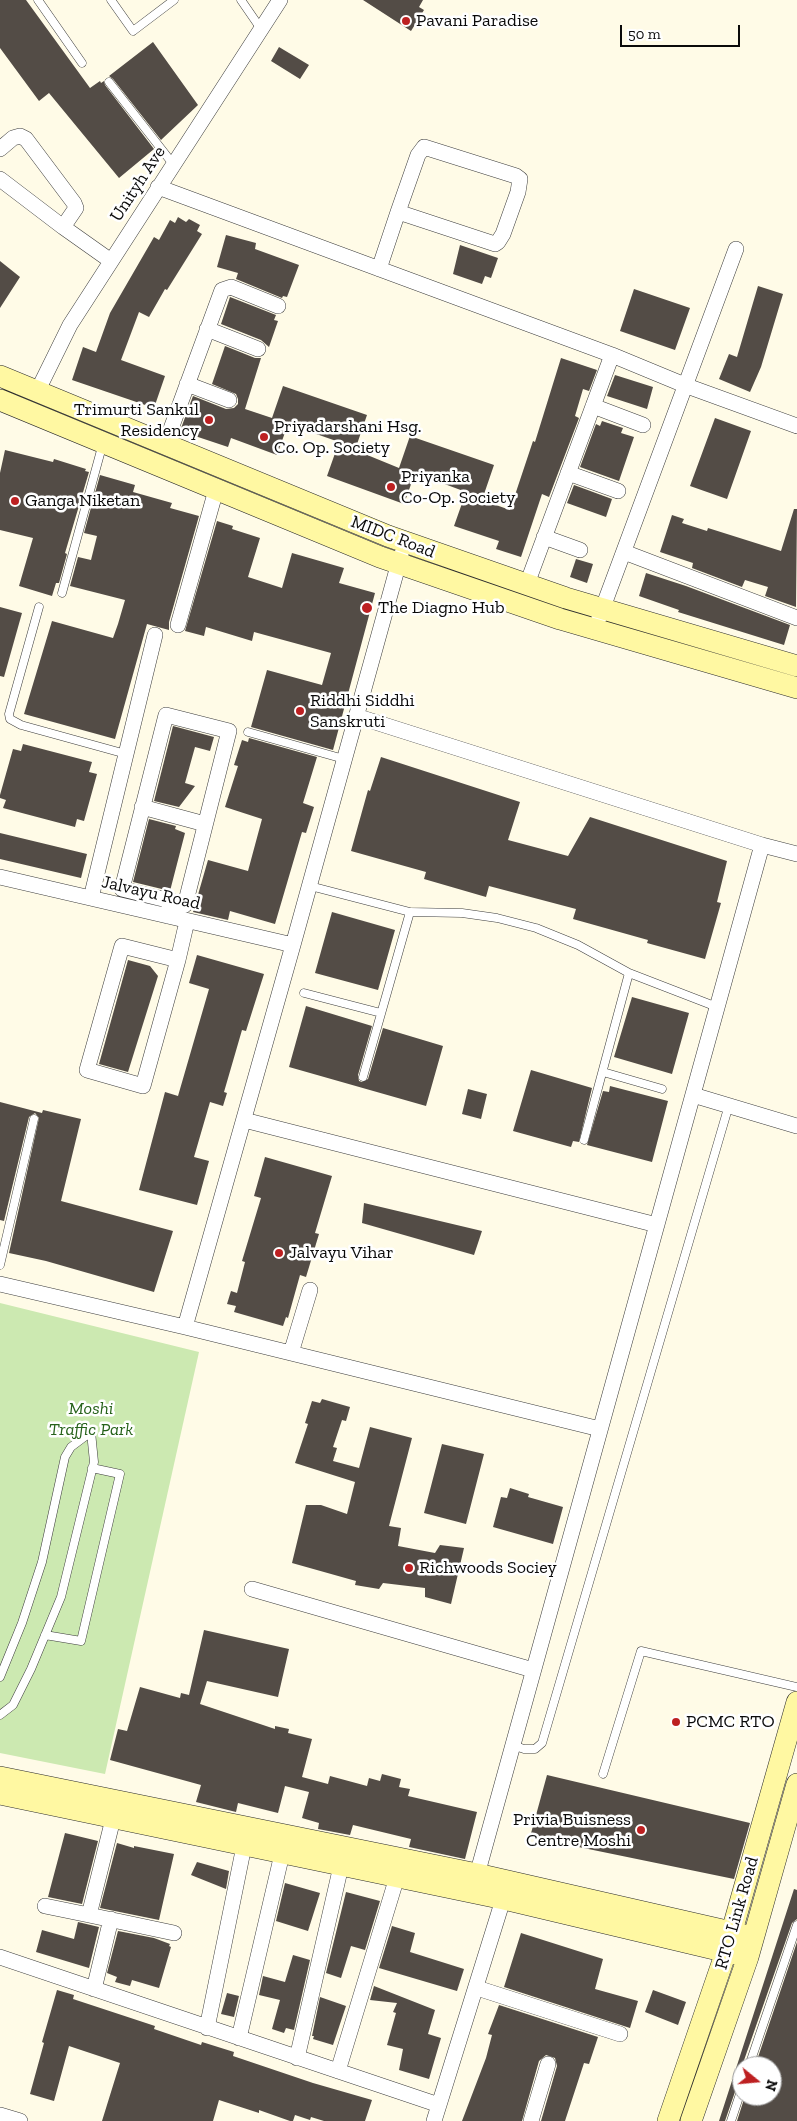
<!DOCTYPE html>
<style>
body{margin:0}
#map{position:relative;width:797px;height:2121px;overflow:hidden;background:#fffbe7;font-family:"Zilla Slab",serif}
canvas{display:block}
.north{position:absolute;left:732px;top:2056px;width:50px;height:50px;box-sizing:border-box;background:#fff;border:1px solid #9d9d9d;border-radius:50%;rotate:107deg;font-size:14px;font-weight:700;line-height:20px;text-align:center;color:#0a0a0a}
.north::after{content:'';display:block;margin:auto;width:18px;height:22px;background:#bd2021;clip-path:polygon(50% 0,100% 100%,50% 72%,0 100%)}
.scale{position:absolute;left:620px;top:25px;width:120px;height:22px;box-sizing:border-box;border:2px solid #0a0a0a;border-top:0;padding-left:6px;font-size:15px;line-height:18px;white-space:nowrap;color:#0a0a0a;-webkit-text-stroke:4px #fff;paint-order:stroke}
</style>
<div id="map">
<canvas width="797" height="2121"></canvas>
<div class="north">N</div>
<div class="scale">50 m</div>
</div>
<script>
const ctx = document.querySelector('canvas').getContext('2d');
ctx.lineJoin = 'round';
function paint(path, color) { ctx.fillStyle = color; ctx.fill(path, 'evenodd'); }
const shape = rows => new Path2D(rows.map(r => 'M' + r).join(''));
function trace(path, color, width, dash) { ctx.strokeStyle = color; ctx.lineWidth = width; ctx.lineCap = dash ? 'butt' : 'round'; ctx.setLineDash(dash || []); ctx.stroke(path); }
function write(font, color, halo, rows, align = 'center') {
  ctx.font = font + ' "Zilla Slab",serif'; ctx.lineWidth = 5; ctx.setLineDash([]); ctx.textBaseline = 'middle'; ctx.strokeStyle = halo; ctx.fillStyle = color; for (const [text, x, y, turn = 0] of rows) {
    ctx.save(); ctx.translate(x, y); ctx.rotate((+turn || 0) * Math.PI / 180); ctx.textAlign = isNaN(turn) ? turn : align; if (halo) ctx.strokeText(text, 0, 0); ctx.fillText(text, 0, 0); ctx.restore();
  }
}
const green = shape([
 [0,1303,199,1352,105,1774,0,1753]
]);
const building = shape([
 [0,0,26,0,90,88,100,81,101,83,104,81,105,85,154,149,119,178,49,93,39,101,0,48],
 [363,0,423,0,419,7,424,10,411,31],
 [153,42,198,105,161,140,113,79,109,76],
 [279,47,309,65,300,79,271,61],
 [178,217,186,222,189,219,200,225,197,231,202,234,167,290,165,289,149,317,139,312,121,360,165,376,154,408,72,380,83,347,96,352,110,313,154,237,159,240,170,220,175,223],
 [226,235,256,243,255,249,299,265,287,297,283,296,282,298,236,279,238,273,217,267],
 [460,245,498,258,491,278,485,276,482,284,453,274],
 [0,261,20,277,0,308],
 [758,286,783,294,761,367,750,392,719,379,729,354,737,357],
 [634,289,690,308,675,350,620,331],
 [230,297,276,315,274,320,278,321,269,347,261,340,221,324],
 [225,346,255,358,261,358,245,409,272,418,283,386,367,415,355,450,399,468,410,436,494,465,482,500,510,510,533,441,535,442,561,358,597,370,589,391,583,389,575,416,579,418,549,497,542,494,521,557,496,549,499,541,454,526,466,492,415,473,404,504,327,476,339,442,288,424,277,455,231,438,228,447,180,431,193,396,226,409,234,408,238,404,238,399,236,394,212,384],
 [615,375,653,387,647,409,607,396],
 [715,418,751,431,727,499,690,486],
 [602,421,623,428,621,433,634,437,619,481,580,467,596,424,600,426],
 [5,450,53,462,54,459,86,469,85,471,89,472,65,553,67,554,59,583,56,583,52,596,19,586,33,538,0,530,0,473],
 [100,475,135,485,133,492,172,503,170,508,199,516,169,622,169,630,147,624,115,739,24,714,52,621,113,638,118,624,125,600,70,586,78,557,91,560,97,536,84,533],
 [574,485,612,499,606,517,567,503],
 [794,509,797,509,796,607,765,596,768,587,745,580,742,587,692,568,693,563,660,552,672,515,684,519,682,523,707,531,708,528,781,551],
 [217,521,233,526,232,529,260,538,248,577,282,588,292,553,344,568,339,583,375,593,333,750,251,727,267,670,322,685,331,653,254,632,252,641,206,627,204,636,185,631],
 [576,559,593,564,587,583,570,577],
 [646,573,686,586,790,625,784,645,678,612,679,610,639,596],
 [0,607,22,613,4,677,0,676],
 [173,726,214,737,210,751,195,747,185,783,195,786,179,807,154,801],
 [249,738,317,757,303,803,314,807,306,833,302,832,275,924,230,911,228,920,193,912,208,860,248,871,262,819,225,807,238,766,234,765,242,740,248,742],
 [23,744,92,762,89,772,97,774,84,821,77,819,75,827,3,808,6,800,0,798,0,795,13,749,21,751],
 [381,757,520,802,508,840,568,856,590,817,727,861,717,902,721,903,705,959,647,943,648,940,573,919,576,909,489,886,486,897,424,879,426,872,351,851,368,790,370,791],
 [149,819,176,826,175,829,185,833,170,891,133,882],
 [0,833,87,854,81,878,0,859],
 [332,912,395,930,378,990,315,973],
 [197,955,264,974,246,1031,242,1030,224,1092,227,1093,223,1106,210,1102,194,1157,209,1161,197,1205,139,1190,165,1092,178,1096,209,989,189,983],
 [128,960,150,966,158,976,128,1072,99,1064],
 [632,997,689,1013,672,1074,614,1057],
 [306,1006,372,1026,358,1075,359,1081,362,1082,368,1079,383,1028,443,1046,426,1106,289,1067],
 [531,1070,592,1088,579,1142,573,1141,571,1147,513,1131],
 [610,1086,668,1101,652,1162,587,1145,603,1091,609,1092],
 [468,1089,487,1094,481,1119,462,1114],
 [0,1102,42,1113,43,1110,81,1119,61,1201,173,1231,154,1292,46,1261,9,1253,39,1118,35,1113,29,1117,4,1221,0,1220],
 [265,1157,332,1176,315,1233,319,1234,306,1277,300,1275,288,1318,286,1317,283,1326,234,1312,236,1306,227,1304,231,1291,237,1293,245,1262,242,1261,261,1198,254,1196],
 [364,1203,482,1231,474,1255,362,1223],
 [322,1399,350,1407,346,1421,342,1420,333,1447,337,1448,333,1461,359,1468,370,1427,412,1438,389,1526,401,1528,398,1546,435,1553,440,1545,464,1548,451,1604,425,1597,425,1588,383,1583,379,1589,355,1585,356,1581,292,1563,306,1505,321,1505,347,1514,355,1482,295,1463,308,1424,305,1423,312,1401,320,1403],
 [442,1444,484,1454,466,1524,424,1513],
 [510,1488,529,1494,528,1497,563,1507,553,1544,493,1527,501,1497,507,1498],
 [204,1630,289,1649,278,1697,207,1681,200,1704,275,1729,275,1726,289,1729,288,1733,312,1739,302,1777,328,1784,330,1776,367,1786,369,1778,380,1781,382,1774,401,1779,399,1787,410,1789,408,1796,477,1812,465,1859,409,1847,411,1839,353,1825,350,1835,318,1829,319,1823,302,1818,309,1792,285,1786,278,1813,238,1803,236,1812,196,1802,201,1785,110,1760,118,1729,127,1731,140,1687,180,1698,181,1693,189,1695],
 [547,1775,750,1823,734,1879,530,1837],
 [65,1833,98,1841,82,1904,48,1897],
 [117,1843,134,1848,134,1846,174,1854,159,1920,100,1908],
 [197,1862,229,1871,226,1889,191,1875],
 [285,1883,320,1893,308,1931,276,1921],
 [794,1889,797,1890,797,1919,792,1923,742,2066,742,2082,737,2086,725,2121,719,2121],
 [346,1892,380,1901,365,1950,351,1946,341,1978,326,1973],
 [78,1922,99,1927,89,1968,36,1952,42,1930,74,1939],
 [392,1926,415,1933,410,1952,464,1969,457,1991,379,1968],
 [118,1931,154,1938,170,1944,169,1946,171,1947,159,1988,132,1980,130,1986,115,1982,117,1977,107,1973],
 [521,1933,603,1959,595,1989,638,2001,630,2028,504,1987],
 [797,1942,797,2121,737,2121,745,2096,772,2096,772,2066,755,2066],
 [293,1955,310,1960,294,2030,286,2028,284,2033,272,2029,280,2000,259,1995,263,1976,285,1982],
 [374,1986,435,2010,428,2034,441,2038,429,2079,399,2070,403,2049,387,2045,396,2013,393,2012,397,2003,370,2000],
 [57,1990,74,1995,73,1999,155,2026,154,2029,201,2045,202,2042,234,2052,233,2056,313,2083,372,2100,365,2121,324,2121,311,2117,310,2120,295,2115,293,2121,290,2121,259,2110,259,2113,219,2100,213,2121,102,2121,120,2063,69,2046,54,2101,30,2094,44,2043,42,2042],
 [653,1990,686,2002,678,2025,645,2012],
 [227,1993,239,1996,234,2017,221,2014],
 [320,1997,346,2006,333,2045,313,2039,314,2036,312,2036],
 [499,2005,598,2037,589,2064,584,2063,565,2121,541,2121,557,2066,555,2058,546,2055,539,2061,522,2121,462,2121,486,2058,492,2035,488,2034]
]);
const service = shape([
 [38,0,82,63],
 [111,0,133,31,174,0],
 [241,0,261,29],
 [109,82,173,164],
 [62,593,103,443],
 [39,607,9,714,10,719,21,725,126,754],
 [248,732,344,759],
 [310,886,410,912,462,913,497,918,536,928,578,945,629,973,717,1007],
 [304,993,381,1013],
 [603,1072,662,1089],
 [363,1077,410,912],
 [584,1140,629,973],
 [0,1265,34,1119],
 [45,1635,81,1641,120,1474,92,1468],
 [0,1677,22,1623,42,1562,65,1457,71,1447,91,1432,94,1462,61,1597,31,1669,13,1705,0,1715],
 [512,1745,524,1749,535,1749,542,1743,729,1105],
 [603,1774,641,1651,797,1687],
 [749,2066,797,1925],
 [731,2121,742,2088]
]);
const minor = shape([
 [0,149,13,138,20,136,26,139,74,203,76,208,63,227],
 [0,179,63,227,111,261],
 [158,187,612,355,687,386,797,426],
 [379,269,398,212,418,155,424,147,516,176,520,179,518,192,503,234,498,242,495,244,398,212],
 [207,329,258,349],
 [187,384,229,400],
 [37,392,70,325,280,0],
 [593,406,643,425],
 [165,445,222,290,231,287,278,306],
 [568,473,618,491],
 [544,537,580,550],
 [624,552,797,618],
 [527,584,612,355],
 [599,618,736,249],
 [178,625,216,490],
 [356,716,762,845,797,854],
 [142,807,205,824],
 [0,877,293,945],
 [91,898,155,635],
 [167,916,171,901,122,889,166,715,229,731,185,905,171,901],
 [178,960,143,1086,87,1070,122,946,178,960,187,921],
 [693,1095,797,1126],
 [244,1120,657,1225],
 [0,1284,185,1327,600,1429],
 [185,1327,293,945,401,555],
 [291,1353,310,1290],
 [252,1589,533,1670],
 [113,1819,89,1915,174,1933],
 [475,1882,762,845],
 [45,1906,89,1915],
 [0,1957,439,2105],
 [477,1988,620,2034],
 [94,1989,111,1919],
 [207,2028,244,1846],
 [239,2038,282,1854],
 [297,2058,341,1866],
 [338,2071,397,1877],
 [0,2115,20,2121],
 [434,2121,506,1890],
 [531,2121,548,2064]
]);
const secondary = shape([
 [0,376,388,536,566,598,797,666],
 [0,400,380,557,560,619,797,688],
 [0,1777,477,1874,753,1937],
 [0,1794,504,1899,748,1957],
 [668,2121,726,1952,797,1702],
 [691,2121,748,1957,797,1784]
]);
const markers = [
 [406,21,5,"#bd2021"],
 [209,420,5,"#bd2021"],
 [264,437,5,"#bd2021"],
 [391,487,5,"#bd2021"],
 [15,501,5,"#bd2021"],
 [367,608,6,"#bd2021"],
 [300,711,5,"#bd2021"],
 [279,1253,5,"#bd2021"],
 [409,1568,5,"#bd2021"],
 [676,1722,5,"#bd2021"],
 [641,1830,5,"#bd2021"]
];
const poiNames = [
 ["Pavani Paradise",416,21],
 ["Trimurti Sankul",199,410,"right"],
 ["Residency",199,431,"right"],
 ["Priyadarshani Hsg.",274,427],
 ["Co. Op. Society",274,448],
 ["Priyanka",401,477],
 ["Co-Op. Society",401,498],
 ["Ganga Niketan",25,501],
 ["The Diagno Hub",378,608],
 ["Riddhi Siddhi",310,701],
 ["Sanskruti",310,722],
 ["Jalvayu Vihar",289,1253],
 ["Richwoods Sociey",419,1568],
 ["PCMC RTO",686,1722],
 ["Privia Buisness",631,1820,"right"],
 ["Centre Moshi",631,1841,"right"]
];
const streetNames = [
 ["Unityh Ave",138,184,-57],
 ["MIDC Road",393,537,21],
 ["Jalvayu Road",151,893,13],
 ["RTO Link Road",737,1913,-74]
];
const parkNames = [
 ["Moshi",91,1409],
 ["Traffic Park",91,1430]
];
paint(green, '#cce9b1');
paint(building, '#534c46');
trace(service, '#3d3d3d', 9);
trace(minor, '#3d3d3d', 16);
trace(secondary, '#2c2c2c', 22);
trace(service, '#fff', 8);
trace(minor, '#fff', 15);
trace(secondary, '#fff8a2', 21);
for (const [x, y, r, color] of markers) { const dot = new Path2D(); dot.arc(x, y, r, 0, 2 * Math.PI); ctx.fillStyle = color; ctx.fill(dot); trace(dot, '#fff', 2); }
write('18px', '#0a0a0a', '#fff', poiNames, 'left');
write('18px', '#0a0a0a', '#fff', streetNames);
write('italic 18px', '#26621a', '#fff', parkNames);
</script>
